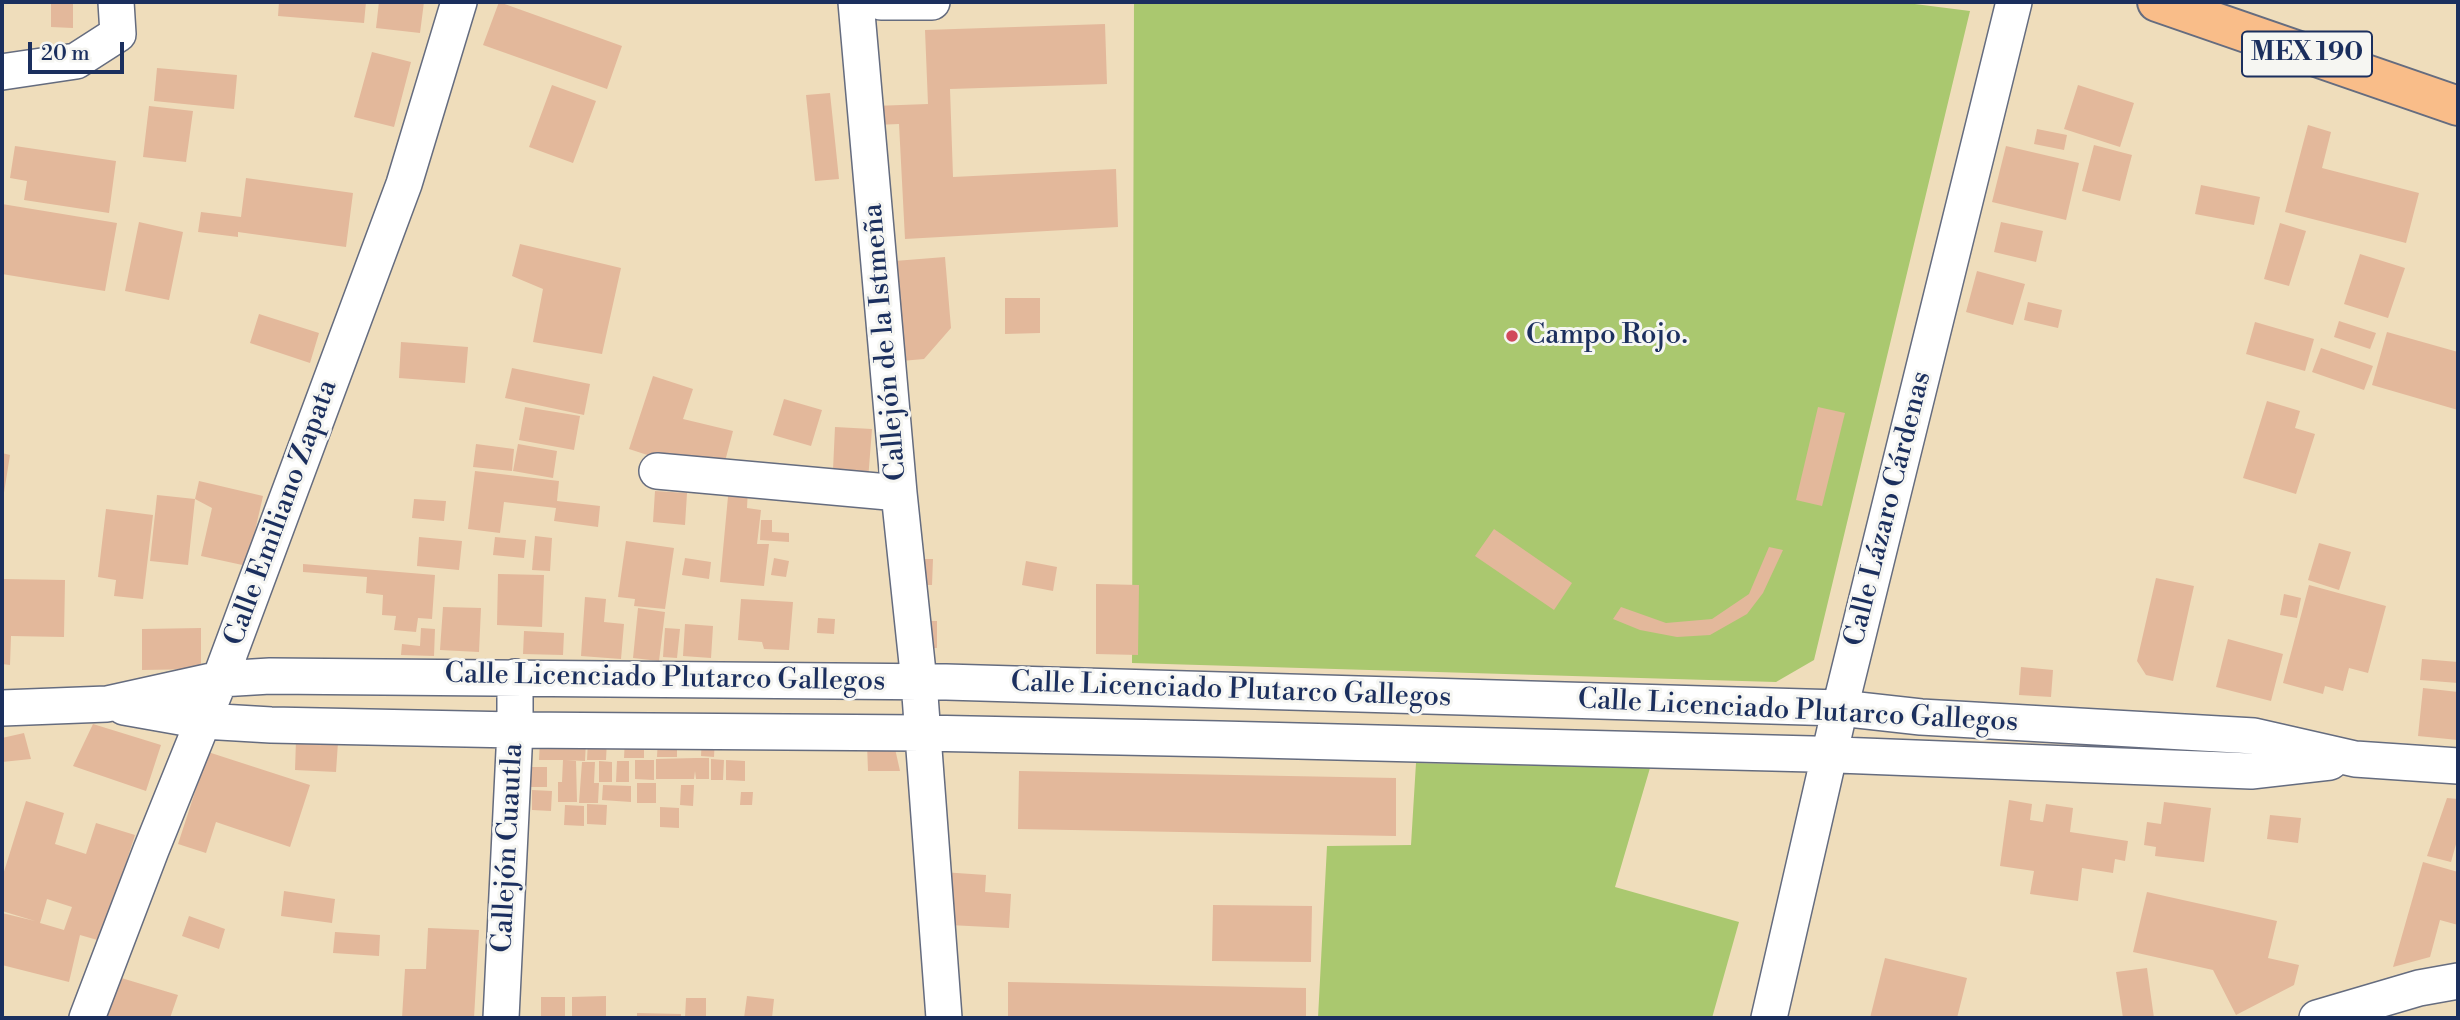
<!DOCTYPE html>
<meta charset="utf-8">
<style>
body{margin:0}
#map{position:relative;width:2460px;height:1020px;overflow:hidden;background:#efddbb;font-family:"Libre Bodoni",serif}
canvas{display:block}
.frame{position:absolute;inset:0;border:4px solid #1b2f5e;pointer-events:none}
.scale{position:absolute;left:28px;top:42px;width:96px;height:32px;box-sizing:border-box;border:4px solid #1b2f5e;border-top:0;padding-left:9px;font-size:21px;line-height:24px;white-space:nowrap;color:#1b2f5e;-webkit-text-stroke:5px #f6f6f2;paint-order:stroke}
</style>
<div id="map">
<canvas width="2460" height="1020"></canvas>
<div class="frame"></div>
<div class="scale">20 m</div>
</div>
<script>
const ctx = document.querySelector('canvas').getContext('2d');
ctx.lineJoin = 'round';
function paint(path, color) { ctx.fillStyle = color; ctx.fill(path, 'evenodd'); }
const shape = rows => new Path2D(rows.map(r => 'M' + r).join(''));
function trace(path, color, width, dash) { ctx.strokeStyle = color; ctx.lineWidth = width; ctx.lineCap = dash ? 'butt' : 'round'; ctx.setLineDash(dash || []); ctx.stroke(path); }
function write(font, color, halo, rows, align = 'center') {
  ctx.font = font + ' "Libre Bodoni",serif'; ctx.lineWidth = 6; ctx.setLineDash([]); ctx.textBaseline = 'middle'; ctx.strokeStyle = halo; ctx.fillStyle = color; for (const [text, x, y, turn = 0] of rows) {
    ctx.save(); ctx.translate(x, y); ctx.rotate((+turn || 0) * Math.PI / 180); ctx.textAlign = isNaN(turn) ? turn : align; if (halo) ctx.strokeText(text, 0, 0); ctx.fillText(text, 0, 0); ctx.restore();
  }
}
const green = shape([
 [1134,2,1899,2,1970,11,1814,660,1776,682,1132,663],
 [1416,763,1650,768,1615,887,1739,922,1712,1018,1318,1018,1327,846,1411,845]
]);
const building = shape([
 [279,2,366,2,364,23,278,16],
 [379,2,424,2,420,33,376,28],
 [499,2,622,46,607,89,483,45],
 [51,4,73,4,73,28,51,27],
 [1105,24,1107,84,950,89,953,177,1116,169,1118,227,905,239,899,124,875,125,874,106,928,104,925,30],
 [372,52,411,62,394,127,354,117],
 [157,68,237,75,234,109,154,101],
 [552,85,596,101,573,163,529,147],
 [2078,85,2134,103,2120,147,2064,129],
 [830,93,839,179,815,181,806,95],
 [149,106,193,111,186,162,143,157],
 [2308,125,2331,132,2322,168,2419,193,2406,243,2285,212],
 [2037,129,2067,135,2064,150,2034,144],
 [2094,145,2132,155,2120,201,2082,191],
 [15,146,116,161,109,213,24,200,27,181,10,178],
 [2006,146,2079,163,2066,220,1992,202],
 [246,178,353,193,346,247,238,232,238,237,198,232,201,212,241,217],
 [2201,185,2260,197,2254,225,2195,214],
 [2,204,117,223,105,291,2,274],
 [139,222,183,232,169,300,125,291],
 [2001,222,2043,231,2036,262,1994,252],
 [2280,223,2306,231,2289,286,2264,279],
 [520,244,621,268,602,354,533,342,543,289,512,276],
 [2360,254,2405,268,2388,318,2344,304],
 [945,257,951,328,924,359,890,362,882,262],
 [1977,271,2025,284,2013,325,1966,312],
 [1005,298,1040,298,1040,333,1005,334],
 [2028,302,2062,310,2058,328,2024,320],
 [259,314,319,333,310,363,250,343],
 [2339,321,2376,333,2370,349,2334,337],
 [2255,322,2314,339,2305,371,2246,354],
 [2387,332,2458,352,2458,410,2372,385],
 [401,342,468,347,465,383,399,378],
 [2321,348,2373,366,2364,390,2312,372],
 [512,368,590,384,584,415,505,398],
 [653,376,693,389,683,419,733,431,723,469,669,462,629,449],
 [784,399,822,410,811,446,773,435],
 [2267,401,2300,411,2295,428,2315,434,2296,494,2243,478],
 [525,407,580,416,574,450,519,440],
 [1818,407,1845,413,1822,506,1796,500],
 [835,427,872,429,868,480,845,479,846,470,833,470],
 [476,444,514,449,512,471,473,467],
 [518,444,557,451,553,478,513,471],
 [2,453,10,455,3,499,2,499],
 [475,471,559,481,557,501,600,506,598,527,554,521,556,508,504,502,500,533,468,529],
 [199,481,263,496,247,566,201,556,212,508,195,499],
 [729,486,748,488,747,508,761,510,757,544,769,544,764,586,720,582],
 [655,491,687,493,685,525,653,522],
 [157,495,195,499,188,565,150,561],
 [414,499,446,501,444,521,412,518],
 [106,509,153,515,143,599,114,596,116,580,98,577],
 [761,520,772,520,772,532,789,533,789,542,760,540],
 [1494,529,1572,583,1554,610,1475,556],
 [535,536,552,538,550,571,532,570],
 [419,537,462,541,459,570,417,566],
 [495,537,526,540,524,558,493,555],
 [626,541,674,548,665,609,634,606,635,599,618,597],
 [2319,543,2351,552,2339,590,2308,580],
 [1769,547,1783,550,1763,593,1747,614,1710,635,1677,637,1640,630,1613,619,1621,607,1666,623,1712,619,1749,594],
 [685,558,711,562,709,579,682,575],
 [774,558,789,561,786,577,771,575],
 [911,559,933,559,932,585,910,585],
 [1026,561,1057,567,1053,591,1022,585],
 [303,564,435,575,432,619,418,618,416,632,394,630,396,616,382,615,383,595,366,593,367,577,303,572],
 [498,574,544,575,542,627,497,625],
 [2156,578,2194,586,2173,681,2146,675,2137,661],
 [2,579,65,580,64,637,11,636,10,665,2,664],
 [1096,584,1139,585,1138,655,1096,654],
 [2309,585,2386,606,2368,673,2349,668,2343,691,2325,686,2323,694,2283,683],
 [2284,594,2301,598,2297,618,2280,615],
 [585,597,606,599,604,622,624,624,621,659,581,656],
 [741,599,793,602,789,650,764,649,762,642,738,640],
 [443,607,481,608,479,652,440,650],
 [638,608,665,612,659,661,633,658],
 [818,618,835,619,834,634,817,633],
 [917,621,937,621,937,648,917,648],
 [685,624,713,626,711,658,683,656],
 [201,628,201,669,142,670,142,629],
 [421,628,435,629,434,656,401,655,402,644,420,646],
 [665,628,680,629,677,658,663,657],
 [524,631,564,633,563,655,523,654],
 [2228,639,2283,654,2271,701,2216,687],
 [2422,659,2458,662,2458,683,2420,680],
 [2021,667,2053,670,2051,697,2019,695],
 [2423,688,2458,692,2458,740,2418,736],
 [93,724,161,745,146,791,73,766],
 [24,733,31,759,2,762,2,738],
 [702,736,715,736,714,757,701,756],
 [658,737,677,737,677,757,657,757],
 [625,738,644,738,644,758,624,758],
 [540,739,586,741,585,761,566,760,576,761,577,802,558,802,558,782,562,782,563,760,539,760],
 [296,740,338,742,336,772,295,770],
 [588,740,607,740,606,760,587,760],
 [867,744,894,744,900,771,868,771],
 [208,752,310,785,290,847,216,822,206,853,178,844],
 [696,758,709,758,709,779,696,779,695,771,694,779,656,779,656,759],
 [711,759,724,760,723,780,711,780],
 [635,760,654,760,654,780,635,779],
 [726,760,745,761,745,781,726,780],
 [599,761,612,762,612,782,599,782],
 [617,761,629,761,629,782,616,782],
 [582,762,595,762,594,783,599,783,598,803,579,803],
 [528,767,547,767,547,787,528,787],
 [1019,771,1396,778,1396,836,1018,829],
 [637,783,656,783,656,803,637,803],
 [603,785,631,786,631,802,602,800],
 [681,785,694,785,693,806,680,805],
 [532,790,552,791,551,811,532,810],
 [741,792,753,792,752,805,740,805],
 [2447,798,2458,799,2458,837,2451,862,2427,856],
 [2009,800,2032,804,2030,820,2043,822,2046,804,2073,808,2070,832,2128,841,2125,861,2115,859,2113,873,2082,868,2078,901,2030,894,2034,871,2000,866],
 [26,801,64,813,55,844,86,854,96,823,135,835,101,941,80,935,69,982,2,965,2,913,35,921,2,911,2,878],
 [47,899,72,907,64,930,40,923],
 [2164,802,2211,808,2204,862,2155,856,2156,847,2144,845,2147,822,2161,824],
 [587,804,607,805,606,825,587,824],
 [565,805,584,806,584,826,564,825],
 [660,807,679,808,679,828,660,827],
 [2270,815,2301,818,2298,843,2267,839],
 [2423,862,2458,872,2458,925,2440,920,2430,957,2393,967],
 [942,872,986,875,985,892,1011,894,1009,928,949,925],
 [284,891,335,899,332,923,281,916],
 [2147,892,2277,921,2268,958,2299,965,2294,985,2236,1015,2213,970,2133,952],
 [1213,905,1312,906,1311,962,1212,961],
 [189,916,225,929,219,949,182,936],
 [428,928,479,930,474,1018,402,1018,405,969,426,969],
 [335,932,380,935,379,956,333,953],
 [1885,958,1967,978,1957,1018,1870,1018],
 [2147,968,2154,1018,2123,1018,2116,972],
 [118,977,178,995,170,1018,102,1018],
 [1008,982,1306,988,1306,1018,1008,1018],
 [606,996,606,1018,572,1018,572,997],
 [747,996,774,999,772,1018,744,1018],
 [541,997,565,997,565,1018,541,1018],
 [686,998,706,998,706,1018,685,1018],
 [637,1013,681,1014,681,1018,637,1018]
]);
const minor = shape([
 [856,2,899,493,919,682,944,1018],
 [881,2,932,2],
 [2,72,76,61,118,34,116,2],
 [657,471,899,493],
 [124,707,203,721,271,725,515,730,921,733,1219,739,1812,754,2251,771,2330,762],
 [2,708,107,704,220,679,270,676,946,682,1840,708,1921,717,2254,736,2355,759,2458,766],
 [87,1018,151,850,220,679,404,184,459,2],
 [501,1018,515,730,515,677],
 [1769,1018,1840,708,2014,2],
 [2317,1018,2419,988,2458,981]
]);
const major = shape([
 [2157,2,2458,106]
]);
const markers = [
 [1512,336,7,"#d1495b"]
];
const shields = [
 [2307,54,130]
];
const shieldNames = [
 ["MEX 190",2307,54]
];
const poiNames = [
 ["Campo Rojo.",1526,336]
];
const streetNames = [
 ["Callejón de la Istmeña",886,342,-95],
 ["Calle Lázaro Cárdenas",1889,509,-76],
 ["Calle Emiliano Zapata",282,513,-70],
 ["Calle Licenciado Plutarco Gallegos",665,679,1],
 ["Calle Licenciado Plutarco Gallegos",1231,691,2],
 ["Calle Licenciado Plutarco Gallegos",1798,712,3],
 ["Callejón Cuautla",509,848,-87]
];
paint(green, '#aac86f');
paint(building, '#e3b89b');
trace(minor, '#656c7f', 38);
trace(major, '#656c7f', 42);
trace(minor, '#fff', 35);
trace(major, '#f9bd89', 38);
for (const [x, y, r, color] of markers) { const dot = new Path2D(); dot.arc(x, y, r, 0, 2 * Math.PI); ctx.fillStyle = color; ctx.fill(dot); trace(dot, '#f6f6f2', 2.5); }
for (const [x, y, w] of shields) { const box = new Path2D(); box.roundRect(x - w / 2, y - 22.5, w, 45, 5); ctx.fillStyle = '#f6f6f2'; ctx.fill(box); trace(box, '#1b2f5e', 2); }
write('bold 26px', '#1b2f5e', null, shieldNames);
write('28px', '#1b2f5e', '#f6f6f2', poiNames, 'left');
write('28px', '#1b2f5e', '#f6f6f2', streetNames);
</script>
